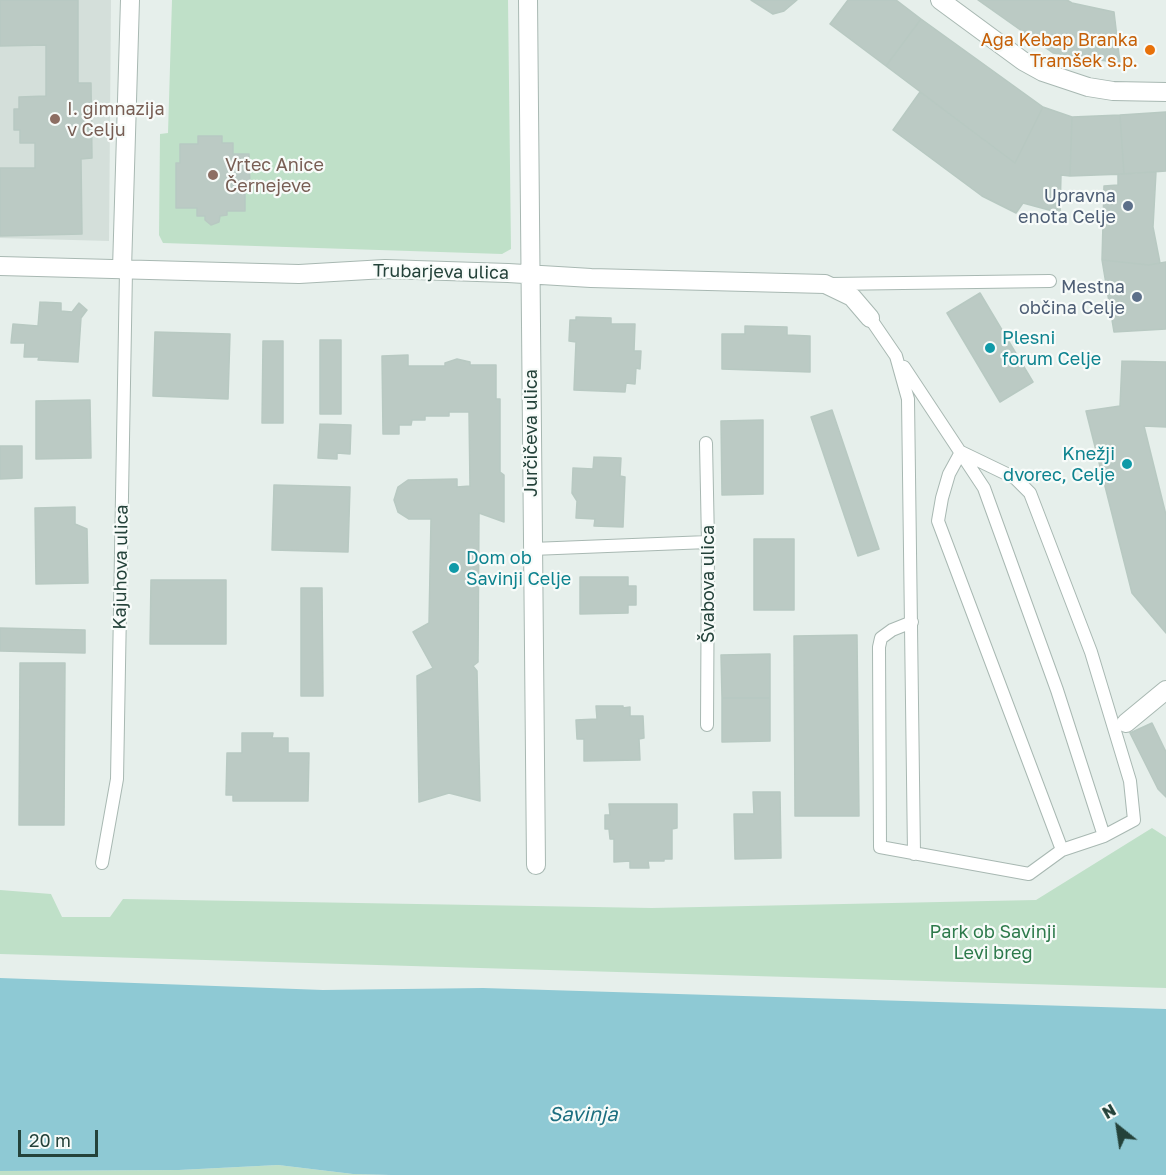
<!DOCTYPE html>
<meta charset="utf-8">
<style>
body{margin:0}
#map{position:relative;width:1166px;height:1175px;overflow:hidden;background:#e6efeb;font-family:"Golos Text",sans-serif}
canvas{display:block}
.north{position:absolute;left:1088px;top:1097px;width:60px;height:60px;-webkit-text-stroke:4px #f7fbf9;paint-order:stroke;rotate:330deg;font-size:16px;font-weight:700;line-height:24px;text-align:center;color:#24423a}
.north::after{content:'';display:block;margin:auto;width:21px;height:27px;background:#24423a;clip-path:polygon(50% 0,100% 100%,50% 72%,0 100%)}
.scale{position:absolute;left:18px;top:1130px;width:80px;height:27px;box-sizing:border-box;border:3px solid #24423a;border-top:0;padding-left:8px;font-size:18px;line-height:21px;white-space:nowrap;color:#24423a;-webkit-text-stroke:4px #f7fbf9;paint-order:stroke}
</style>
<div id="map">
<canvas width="1166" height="1175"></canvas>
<div class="north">N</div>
<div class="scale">20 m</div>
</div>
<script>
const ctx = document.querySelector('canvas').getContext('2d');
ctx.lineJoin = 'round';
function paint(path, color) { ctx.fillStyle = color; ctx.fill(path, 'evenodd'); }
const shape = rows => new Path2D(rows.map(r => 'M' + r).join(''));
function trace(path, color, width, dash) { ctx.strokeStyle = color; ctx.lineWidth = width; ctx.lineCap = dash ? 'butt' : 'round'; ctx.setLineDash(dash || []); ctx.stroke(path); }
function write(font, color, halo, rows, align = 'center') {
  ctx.font = font + ' "Golos Text",sans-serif'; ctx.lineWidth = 4.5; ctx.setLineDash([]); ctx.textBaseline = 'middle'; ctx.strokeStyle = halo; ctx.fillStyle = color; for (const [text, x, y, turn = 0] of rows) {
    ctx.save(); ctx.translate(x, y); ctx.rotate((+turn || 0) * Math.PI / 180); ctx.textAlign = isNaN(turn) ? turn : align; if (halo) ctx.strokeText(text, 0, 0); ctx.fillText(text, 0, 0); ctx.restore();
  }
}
const built = shape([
 [0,0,111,0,109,241,0,238]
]);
const green = shape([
 [172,0,508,0,511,249,502,254,163,243,159,235,160,134,168,133],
 [1152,828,1166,837,1166,988,0,954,0,890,51,894,62,917,110,917,123,899,652,908,1036,900],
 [278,1165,353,1174,391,1175,0,1175,0,1171,179,1170]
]);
const water = shape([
 [0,978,323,990,483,988,1166,1009,1166,1175,391,1175,353,1174,278,1165,179,1170,0,1171]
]);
const building = shape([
 [0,0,78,0,78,83,91,83,92,158,81,159,82,234,0,236,0,168,35,168,35,143,20,143,20,130,14,130,14,109,19,109,19,97,46,96,46,45,0,46,0,0],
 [751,0,797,0,784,11,773,14,751,0],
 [848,0,896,0,921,19,886,66,830,24,848,0],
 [978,0,1067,0,1072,3,1114,12,1120,63,1053,53,978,0],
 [921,19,1043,107,1015,163,886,66,921,19],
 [920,92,1015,163,1043,107,1072,117,1070,176,1061,175,1060,213,1023,203,1016,213,982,196,893,130,920,92],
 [1166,112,1166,171,1124,174,1120,115,1166,112],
 [1120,115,1124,174,1070,176,1072,117,1120,115],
 [198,136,222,136,222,143,233,143,233,154,249,154,250,187,245,187,245,211,227,211,227,215,220,216,219,222,211,225,205,220,205,216,197,216,197,208,176,208,176,163,180,163,180,144,198,144,198,136],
 [1156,172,1153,227,1160,263,1149,265,1102,260,1104,186,1118,185,1118,174,1156,172],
 [1102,260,1149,265,1166,262,1166,329,1114,332,1102,260],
 [980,293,1033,382,1000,402,947,313,980,293],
 [40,302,61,303,61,311,72,312,79,303,87,310,81,318,78,362,38,360,39,357,24,357,25,343,11,343,13,324,38,326,40,302],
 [576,317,611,318,611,324,635,324,634,351,641,351,640,369,636,368,635,384,626,383,625,392,574,390,576,342,569,341,570,320,576,320,576,317],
 [745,326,787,327,787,335,810,336,810,372,722,369,722,334,745,334,745,326],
 [155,332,230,334,228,399,153,396,155,332],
 [320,340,341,340,341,414,320,414,320,340],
 [263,341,283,341,283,423,262,423,263,341],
 [408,355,408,366,445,366,445,363,457,359,470,362,470,365,496,365,496,399,500,399,500,472,504,475,504,522,479,513,478,662,473,666,477,671,480,801,449,793,419,802,417,676,433,668,413,632,429,623,431,519,409,519,398,512,394,500,398,487,408,480,457,479,457,487,470,486,469,412,449,412,449,416,425,416,425,420,412,420,411,425,399,425,399,434,383,434,382,356,408,355],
 [1122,361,1166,362,1166,427,1144,426,1166,515,1166,633,1132,593,1086,411,1120,406,1122,361],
 [90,400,91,458,36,459,36,401,90,400],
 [832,410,879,549,858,556,811,417,832,410],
 [763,420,763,494,722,495,721,421,763,420],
 [320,424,351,425,350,454,337,453,337,459,318,458,320,424],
 [0,446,22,446,22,478,0,479,0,446],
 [594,457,621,458,620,476,625,477,623,527,594,526,595,519,576,518,577,501,572,493,573,468,593,469,594,457],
 [274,485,350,487,348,552,272,550,274,485],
 [75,507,75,524,87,529,88,583,36,584,35,508,75,507],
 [754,539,794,539,794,610,754,610,754,539],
 [580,577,628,577,628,586,636,586,636,605,628,605,628,613,580,614,580,577],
 [151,580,226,580,226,644,150,644,151,580],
 [301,588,322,588,323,696,301,696,301,588],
 [0,628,85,630,85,653,0,651,0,628],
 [857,635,859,816,795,816,794,636,857,635],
 [770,654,770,698,722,698,721,655,770,654],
 [20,663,65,663,64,825,19,825,20,663],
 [722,698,770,698,770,741,722,742,722,698],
 [596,706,623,706,623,708,630,707,630,716,643,716,644,738,639,739,640,760,584,761,584,739,577,739,576,720,597,719,596,706],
 [1152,723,1166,752,1166,797,1158,789,1130,733,1152,723],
 [242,733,273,733,272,738,288,738,288,753,309,753,308,801,233,801,233,795,226,795,227,753,242,753,242,733],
 [753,792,780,792,781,858,735,859,734,814,754,814,753,792],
 [609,804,677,804,677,828,672,829,672,859,664,859,664,861,648,861,649,868,630,868,630,861,614,862,614,839,610,839,609,829,605,829,605,815,610,815,609,804]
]);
const lane = shape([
 [830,284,1050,281],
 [870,318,896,356,908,399,914,854],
 [904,367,984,488,1057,690,1104,836],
 [706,443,708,542,707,725],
 [532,549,708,542],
 [912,622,892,630,881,638,879,647,880,847,1029,874,1062,850,1104,836,1134,820,1130,781,1091,652,1030,493,1015,478,961,452,949,474,942,498,938,521,1062,850],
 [102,863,117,779,126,270]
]);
const street = shape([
 [528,0,536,865],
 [940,0,1023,61,1043,72,1088,87,1113,91,1166,92],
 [0,266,299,274,385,269,508,273,591,278,825,284,852,297,870,318],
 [122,269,130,0],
 [1126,723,1166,690]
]);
const markers = [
 [1150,50,6,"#e8710a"],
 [55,119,6,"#8d6e63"],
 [213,175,6,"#8d6e63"],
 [1128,206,6,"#5c6f8a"],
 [1137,297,6,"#5c6f8a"],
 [990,348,6,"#0f9aa8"],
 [1127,464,6,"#0f9aa8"],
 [454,568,6,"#0f9aa8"]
];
const foodNames = [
 ["Aga Kebap Branka",1138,40],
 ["Tramšek s.p.",1138,61]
];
const educationNames = [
 ["I. gimnazija",67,109],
 ["v Celju",67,130],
 ["Vrtec Anice",225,165],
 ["Černejeve",225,186]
];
const serviceNames = [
 ["Upravna",1116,196],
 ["enota Celje",1116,217],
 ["Mestna",1125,287],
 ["občina Celje",1125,308]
];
const streetNames = [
 ["Trubarjeva ulica",441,272,1],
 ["Jurčičeva ulica",531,433,-90],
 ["Kajuhova ulica",121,567,-89],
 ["Švabova ulica",708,584,-90]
];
const cultureNames = [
 ["Plesni",1002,338],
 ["forum Celje",1002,359],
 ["Knežji",1115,454,"right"],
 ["dvorec, Celje",1115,475,"right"],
 ["Dom ob",466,558],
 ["Savinji Celje",466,579]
];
const parkNames = [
 ["Park ob Savinji",993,932],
 ["Levi breg",993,953]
];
const waterNames = [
 ["Savinja",583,1115]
];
paint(built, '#d4dfda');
paint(green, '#bfe0c8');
paint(water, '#8ec9d4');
paint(building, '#bbcac4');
trace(building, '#b8c9c2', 1.5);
trace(lane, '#a8b8b2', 14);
trace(street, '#a8b8b2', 20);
trace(lane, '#fff', 12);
trace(street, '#fff', 18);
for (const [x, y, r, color] of markers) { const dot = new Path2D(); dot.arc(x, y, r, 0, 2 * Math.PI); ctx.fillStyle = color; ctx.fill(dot); trace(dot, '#f7fbf9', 2); }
write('18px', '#c56008', '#f7fbf9', foodNames, 'right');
write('18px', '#785e54', '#f7fbf9', educationNames, 'left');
write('18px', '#4e5e75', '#f7fbf9', serviceNames, 'right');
write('18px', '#24423a', '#f7fbf9', streetNames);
write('18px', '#0d838f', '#f7fbf9', cultureNames, 'left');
write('18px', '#2d7a4b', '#f7fbf9', parkNames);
write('italic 20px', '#1c6f80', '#f7fbf9', waterNames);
</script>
